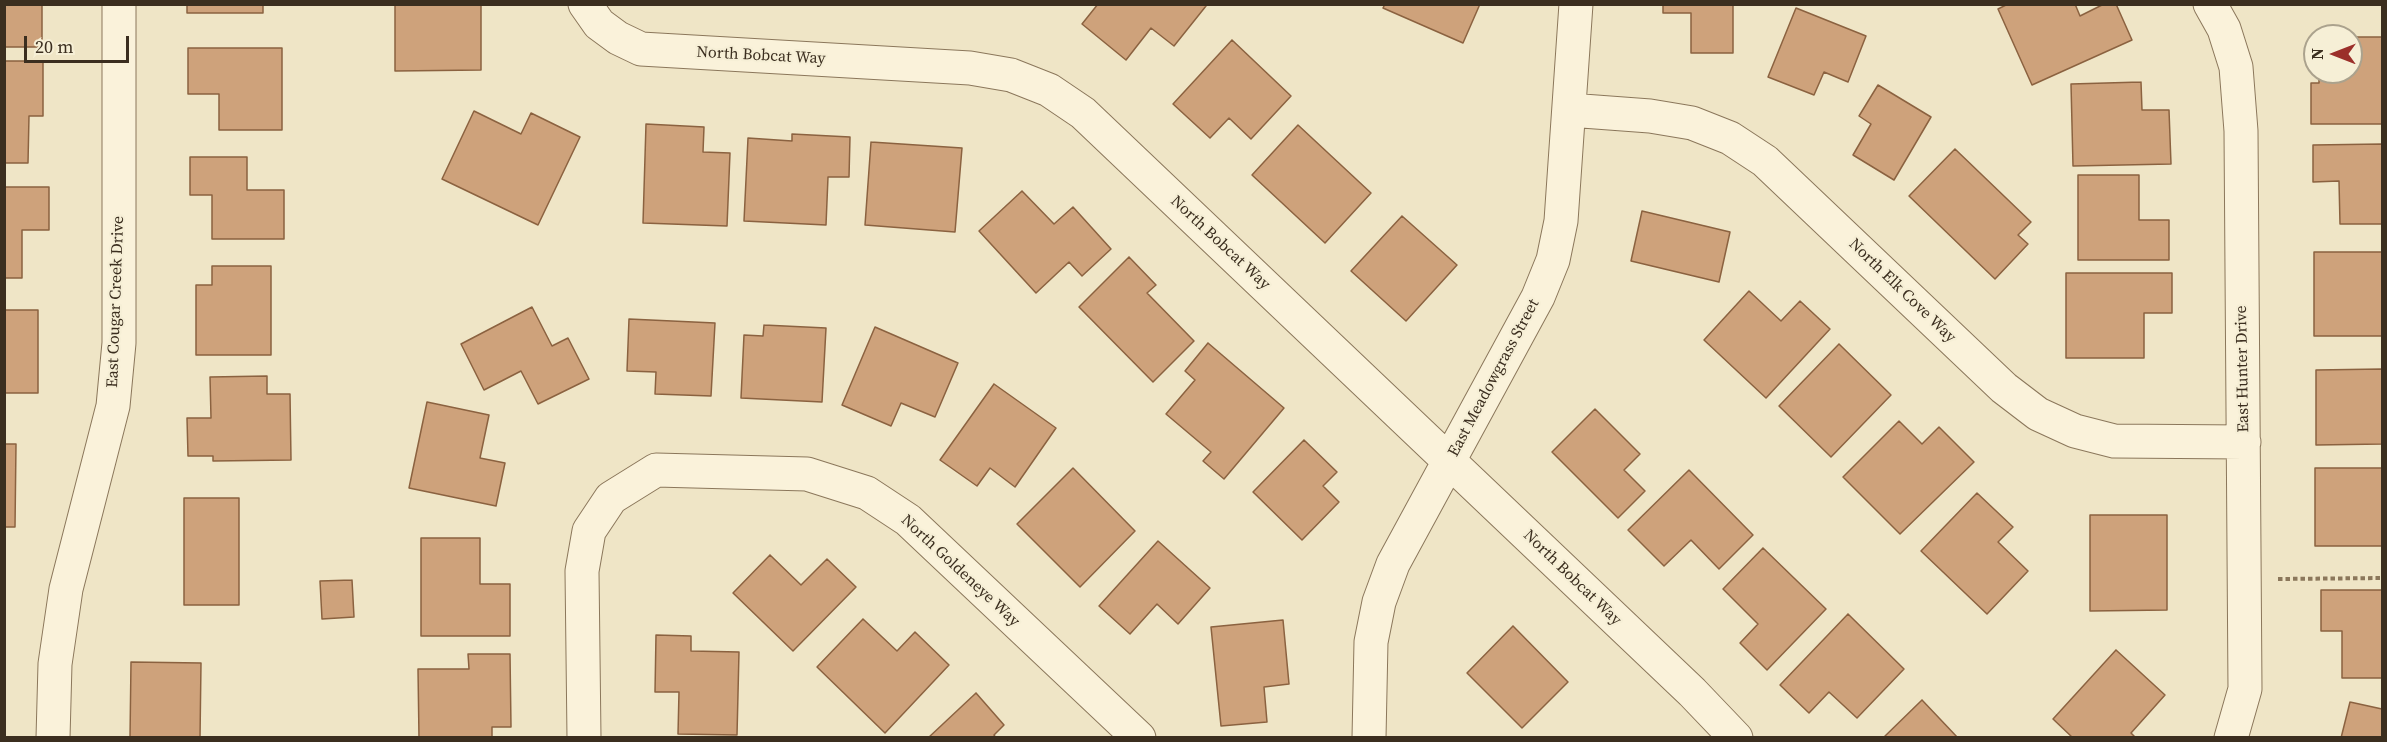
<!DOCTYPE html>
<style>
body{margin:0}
#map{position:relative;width:2387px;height:742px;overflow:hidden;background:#efe5c6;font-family:"Source Serif 4",serif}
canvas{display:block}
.frame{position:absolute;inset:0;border:6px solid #3b2e1f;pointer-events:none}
.north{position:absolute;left:2303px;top:24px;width:60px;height:60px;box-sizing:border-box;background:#f6efd6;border:2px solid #aba28d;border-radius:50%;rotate:270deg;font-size:16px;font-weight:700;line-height:24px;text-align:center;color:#3b2e1f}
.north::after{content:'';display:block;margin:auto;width:21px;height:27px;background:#9b2f2a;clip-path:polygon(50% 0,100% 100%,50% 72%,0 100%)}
.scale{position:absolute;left:24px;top:36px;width:105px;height:27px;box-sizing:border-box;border:3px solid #3b2e1f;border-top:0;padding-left:8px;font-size:18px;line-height:21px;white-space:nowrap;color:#3b2e1f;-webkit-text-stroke:4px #f6efd6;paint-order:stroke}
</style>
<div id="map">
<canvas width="2387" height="742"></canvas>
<div class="frame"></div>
<div class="north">N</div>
<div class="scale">20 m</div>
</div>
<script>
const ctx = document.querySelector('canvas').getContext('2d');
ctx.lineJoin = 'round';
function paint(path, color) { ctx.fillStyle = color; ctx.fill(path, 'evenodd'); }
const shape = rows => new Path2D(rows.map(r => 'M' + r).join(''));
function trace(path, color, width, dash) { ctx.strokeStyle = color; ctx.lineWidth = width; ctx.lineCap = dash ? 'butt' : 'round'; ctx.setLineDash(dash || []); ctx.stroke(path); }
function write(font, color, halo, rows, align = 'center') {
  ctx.font = font + ' "Source Serif 4",serif'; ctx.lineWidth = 4.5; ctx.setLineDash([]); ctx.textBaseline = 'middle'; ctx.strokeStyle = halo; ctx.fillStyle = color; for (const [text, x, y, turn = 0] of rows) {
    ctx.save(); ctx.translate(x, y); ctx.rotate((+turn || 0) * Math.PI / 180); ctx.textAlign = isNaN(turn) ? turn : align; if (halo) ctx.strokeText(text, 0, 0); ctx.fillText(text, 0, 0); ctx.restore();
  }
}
const building = shape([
 [4,4,42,4,42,47,4,47,4,4],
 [187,4,263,4,263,13,187,13,187,4],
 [395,4,481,4,481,70,395,71,395,4],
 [1098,4,1204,4,1206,6,1174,46,1151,28,1126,60,1082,24,1098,4],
 [1385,4,1480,4,1463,43,1383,8,1385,4],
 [1663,4,1733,4,1733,53,1691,53,1691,13,1663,13,1663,4],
 [2008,4,2075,4,2080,16,2104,4,2116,4,2132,40,2032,85,1998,9,2008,4],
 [1796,8,1866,36,1848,82,1824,72,1814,95,1768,77,1796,8],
 [2351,37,2382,37,2382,124,2311,124,2311,83,2319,83,2319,72,2351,72,2351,37],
 [1232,40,1291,96,1251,139,1229,118,1210,138,1173,104,1232,40],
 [188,48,282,48,282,130,219,130,219,94,188,94,188,48],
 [4,61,43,61,43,116,29,116,28,163,4,163,4,61],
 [2141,82,2142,110,2169,110,2171,164,2073,166,2071,84,2141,82],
 [1878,85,1931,117,1894,180,1853,155,1871,124,1859,116,1878,85],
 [474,111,521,134,531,113,580,137,538,225,442,179,474,111],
 [646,124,704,127,703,152,730,153,727,226,643,223,646,124],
 [1298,125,1371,193,1325,243,1252,175,1298,125],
 [792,134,850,137,849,177,828,177,826,225,744,221,748,138,792,141,792,134],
 [871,142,962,148,955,232,865,225,871,142],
 [2382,144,2382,224,2340,224,2339,181,2313,182,2313,145,2382,144],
 [1955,149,2031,222,2018,235,2028,244,1995,279,1909,196,1955,149],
 [190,157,247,157,247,190,284,190,284,239,212,239,212,195,190,195,190,157],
 [2078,175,2139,175,2139,220,2169,220,2169,260,2078,260,2078,175],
 [4,187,49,187,49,230,22,230,22,278,4,278,4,187],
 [1022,191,1054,224,1073,207,1111,249,1082,276,1069,262,1036,293,979,231,1022,191],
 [1642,211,1730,232,1719,282,1631,261,1642,211],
 [1402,216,1457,265,1406,321,1351,271,1402,216],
 [2314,252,2382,252,2382,336,2314,336,2314,252],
 [1129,257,1156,285,1147,293,1194,341,1153,382,1079,307,1129,257],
 [212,266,271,266,271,355,196,355,196,285,212,285,212,266],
 [2066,273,2172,273,2172,313,2144,313,2144,358,2066,358,2066,273],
 [1749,291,1781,321,1800,301,1830,329,1766,398,1704,340,1749,291],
 [532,307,552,346,568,338,589,379,538,404,521,371,484,390,461,344,532,307],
 [4,310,38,310,38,393,4,393,4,310],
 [629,319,715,323,711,396,655,394,656,372,627,371,629,319],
 [764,325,826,328,822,402,741,398,744,335,763,336,764,325],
 [875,327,958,363,935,417,901,403,891,426,842,405,875,327],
 [1208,343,1284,408,1224,479,1203,461,1211,452,1166,414,1195,380,1185,371,1208,343],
 [1839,344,1891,395,1831,457,1779,406,1839,344],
 [2382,369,2382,444,2316,445,2316,370,2382,369],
 [267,376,267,394,290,394,291,460,213,461,213,456,188,456,187,418,211,418,210,377,267,376],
 [994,384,1056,428,1015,487,990,468,977,486,940,460,994,384],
 [427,402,489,415,480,458,505,463,496,506,409,488,427,402],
 [1595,409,1640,454,1624,470,1645,491,1618,518,1552,452,1595,409],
 [1899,421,1922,444,1939,427,1974,462,1900,534,1843,477,1899,421],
 [1304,440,1337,472,1323,486,1339,502,1302,540,1253,492,1304,440],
 [4,444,16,444,15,527,4,527,4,444],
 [1073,468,1135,531,1080,587,1017,524,1073,468],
 [2315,468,2382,468,2382,546,2315,546,2315,468],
 [1689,470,1753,535,1719,569,1691,540,1664,566,1628,530,1689,470],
 [1977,493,2013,527,1998,542,2028,571,1987,614,1921,551,1977,493],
 [184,498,239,498,239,605,184,605,184,498],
 [2090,515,2167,515,2167,610,2090,611,2090,515],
 [421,538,480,538,480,584,510,584,510,636,421,636,421,538],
 [1158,541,1210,588,1178,624,1157,604,1130,634,1099,606,1158,541],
 [1763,548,1826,609,1767,670,1740,643,1758,624,1723,589,1763,548],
 [770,555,801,585,827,559,856,587,793,651,733,593,770,555],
 [352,580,354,617,322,619,320,581,352,580],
 [2321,590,2382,590,2382,678,2342,678,2342,631,2321,631,2321,590],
 [1848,614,1904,669,1857,718,1829,692,1809,713,1780,685,1848,614],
 [863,619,897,651,915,632,949,665,885,733,817,667,863,619],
 [1283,620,1289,684,1264,687,1267,722,1221,726,1211,627,1283,620],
 [1513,626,1568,682,1522,728,1467,673,1513,626],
 [656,635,691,636,691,651,739,652,737,735,678,734,679,692,655,692,656,635],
 [2116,650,2165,695,2131,733,2136,738,2073,738,2053,719,2116,650],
 [468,654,510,654,511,727,492,727,492,738,419,738,418,669,469,669,468,654],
 [131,662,201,663,200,738,130,738,131,662],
 [976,693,1004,725,994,735,996,738,928,738,976,693],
 [1922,700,1958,738,1883,738,1922,700],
 [2350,702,2382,709,2382,738,2341,738,2350,702]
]);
const path = shape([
 [2278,579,2382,578]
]);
const minor = shape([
 [585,4,599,24,618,38,641,49,970,68,1011,75,1049,90,1083,113,1692,692,1736,738],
 [2210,4,2224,29,2236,67,2241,131,2245,689,2231,738],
 [1569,110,1650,116,1692,123,1730,138,1765,161,2004,388,2038,414,2075,431,2114,441,2244,442],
 [53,738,55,664,66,589,113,406,119,343,119,4],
 [584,738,582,571,589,531,611,498,656,470,807,474,867,493,908,520,1139,738],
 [1369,738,1371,642,1379,602,1393,564,1538,297,1553,260,1561,221,1576,4]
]);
const streetNames = [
 ["North Bobcat Way",761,56,3],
 ["North Bobcat Way",1220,243,43],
 ["North Elk Cove Way",1902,291,44],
 ["East Cougar Creek Drive",116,302,-88],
 ["East Hunter Drive",2243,369,-91],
 ["East Meadowgrass Street",1494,378,-62],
 ["North Goldeneye Way",960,571,43],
 ["North Bobcat Way",1572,578,44]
];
paint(building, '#cea27b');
trace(building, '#8b6240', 1.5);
trace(minor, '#8b775b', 35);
trace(path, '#8b775b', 4, [4.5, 3]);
trace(minor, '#faf2da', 33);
write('16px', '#3b2e1f', '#f6efd6', streetNames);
</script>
